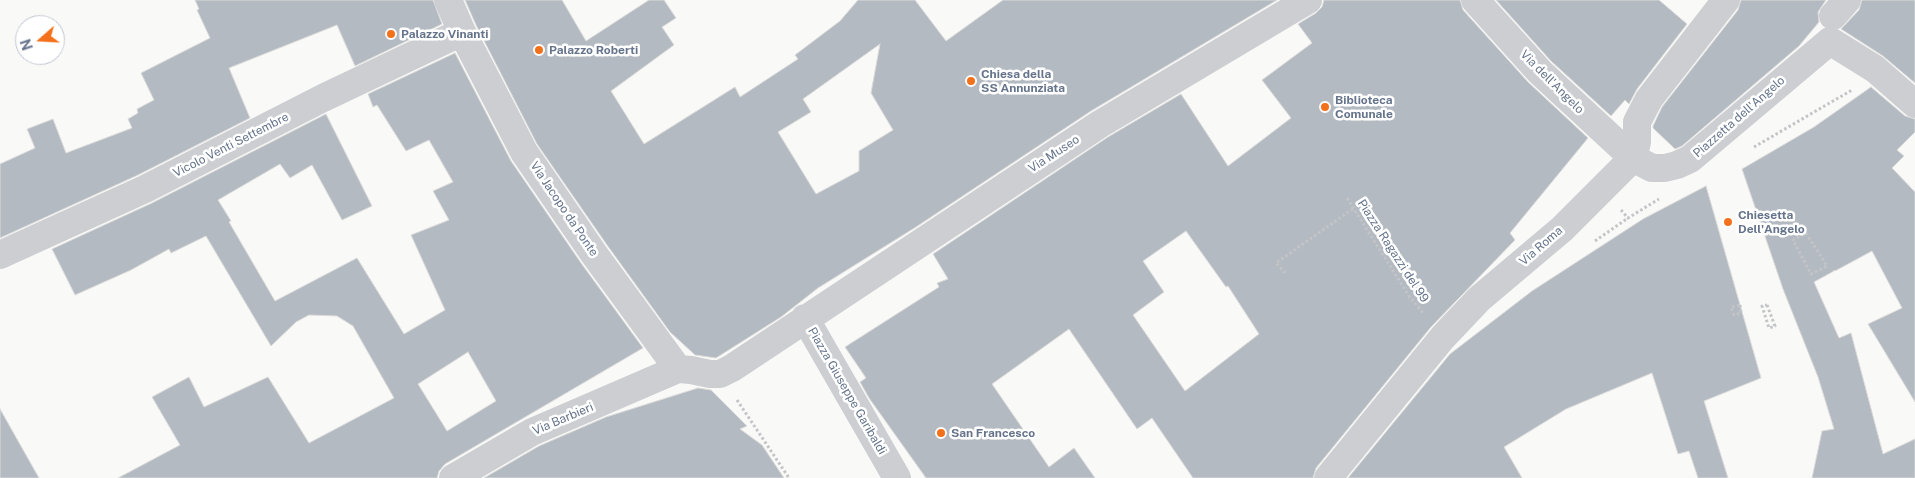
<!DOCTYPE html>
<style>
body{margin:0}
#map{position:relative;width:1915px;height:478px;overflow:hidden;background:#f9f9f7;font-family:"Public Sans",sans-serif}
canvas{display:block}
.north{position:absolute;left:15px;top:15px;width:50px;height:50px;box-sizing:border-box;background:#fff;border:1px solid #c1c7d1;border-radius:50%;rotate:251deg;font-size:14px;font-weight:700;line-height:20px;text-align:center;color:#65748b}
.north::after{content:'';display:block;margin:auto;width:18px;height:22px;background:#f4711c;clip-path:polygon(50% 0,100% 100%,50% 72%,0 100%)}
</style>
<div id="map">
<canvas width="1915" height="478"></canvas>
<div class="north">N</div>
</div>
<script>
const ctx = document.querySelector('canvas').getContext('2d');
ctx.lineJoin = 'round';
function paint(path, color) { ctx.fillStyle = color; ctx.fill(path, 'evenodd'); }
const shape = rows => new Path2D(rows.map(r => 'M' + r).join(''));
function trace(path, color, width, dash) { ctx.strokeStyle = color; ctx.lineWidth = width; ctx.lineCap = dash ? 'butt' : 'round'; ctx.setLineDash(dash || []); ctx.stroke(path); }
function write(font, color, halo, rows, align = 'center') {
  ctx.font = font + ' "Public Sans",sans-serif'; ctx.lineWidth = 5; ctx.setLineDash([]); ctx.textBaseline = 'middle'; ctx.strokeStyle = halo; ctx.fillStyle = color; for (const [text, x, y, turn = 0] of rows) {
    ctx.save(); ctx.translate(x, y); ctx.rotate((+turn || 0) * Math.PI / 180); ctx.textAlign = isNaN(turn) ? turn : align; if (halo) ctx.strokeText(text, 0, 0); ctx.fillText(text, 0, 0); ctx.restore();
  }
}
const building = shape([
 [195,0,433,0,442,24,355,66,337,25,229,68,250,118,138,175,0,238,0,164,35,148,27,129,53,119,66,153,132,128,128,119,138,113,137,109,154,100,141,73,210,38,197,10,199,9,195,0],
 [465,0,562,0,586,41,649,0,664,0,676,18,662,27,674,45,611,91,644,144,735,87,740,97,798,59,795,55,840,21,858,0,915,0,946,41,1003,0,1277,0,1091,111,916,227,818,288,781,317,716,358,695,355,670,332,607,245,537,144,476,25,465,0],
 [880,44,871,93,893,130,859,151,859,171,816,194,778,132,811,112,803,99,880,44],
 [1324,0,1460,0,1463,10,1528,82,1588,138,1510,233,1515,240,1431,327,1316,468,1313,478,1193,478,1152,418,1137,429,1069,329,992,384,1049,467,1074,448,1095,478,926,478,869,398,860,382,866,378,845,347,939,287,937,283,948,279,933,254,1108,137,1181,94,1228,166,1291,118,1262,80,1312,43,1298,24,1316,13,1322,7,1324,0],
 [1186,231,1226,287,1228,286,1259,334,1185,391,1133,315,1164,292,1143,261,1186,231],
 [1496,0,1659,0,1687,24,1637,89,1629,104,1625,100,1611,116,1551,61,1496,0],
 [1741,0,1826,0,1818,12,1819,22,1799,46,1682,146,1675,149,1653,128,1653,126,1662,107,1738,10,1741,0],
 [1862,0,1915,0,1915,83,1883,56,1841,29,1859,10,1862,0],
 [455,53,511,161,581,263,643,348,445,464,439,471,437,478,118,478,180,445,152,397,189,377,204,407,268,377,309,443,394,398,353,326,337,316,309,315,296,322,271,346,206,236,171,253,169,249,131,270,75,295,52,249,152,203,326,114,372,206,342,220,312,165,290,178,280,164,218,200,231,221,229,222,275,301,357,258,404,334,445,310,411,235,449,220,433,191,453,182,429,140,406,151,377,105,373,107,368,94,455,53],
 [468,352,496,401,447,431,418,384,468,352],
 [1871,87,1905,116,1915,119,1915,132,1897,150,1904,156,1892,168,1915,192,1915,402,1868,324,1902,308,1872,251,1835,271,1834,270,1834,271,1814,282,1839,338,1851,333,1883,454,1915,439,1915,478,1812,478,1822,431,1834,429,1818,377,1783,289,1742,169,1814,127,1871,87],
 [1706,186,1761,378,1704,401,1728,478,1698,478,1689,451,1678,454,1652,373,1566,409,1504,447,1522,478,1348,478,1450,354,1532,291,1643,219,1706,186],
 [698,388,711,390,747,426,740,429,762,445,784,478,484,478,539,446,606,417,698,388],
 [0,409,39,478,0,478,0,409]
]);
const path = shape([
 [1754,147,1852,90],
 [1347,198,1409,296,1423,313],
 [1621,210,1628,218,1659,199],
 [1806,233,1827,266,1811,274,1793,240,1806,233],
 [1595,241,1628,218],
 [1285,273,1276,263,1354,208],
 [1740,305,1741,313,1734,315,1731,307,1740,305],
 [1767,305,1775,326,1769,328,1762,306,1767,305],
 [737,400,789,478]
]);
const minor = shape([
 [448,0,462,32,524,152,594,254,678,369],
 [1475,0,1540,72,1633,158,1652,168,1665,168,1677,165,1690,159,1830,41],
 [1833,16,1847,0],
 [1830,41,1875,69,1915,104],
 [0,255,145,189,323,98,462,32],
 [805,318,897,478],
 [453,478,532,432,678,369,691,370,710,374,720,374,732,368,1100,124,1308,0],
 [1328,478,1443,337,1479,299,1562,229,1633,158,1637,142,1637,122,1649,99,1726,0]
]);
const markers = [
 [391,34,5,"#f4711c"],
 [539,50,5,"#f4711c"],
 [971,81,5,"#f4711c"],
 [1325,107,5,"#f4711c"],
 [1728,222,5,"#f4711c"],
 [941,433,5,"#f4711c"]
];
const poiNames = [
 ["Palazzo Vinanti",401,34],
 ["Palazzo Roberti",549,50],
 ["Chiesa della",981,74],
 ["SS Annunziata",981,88],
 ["Biblioteca",1335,100],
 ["Comunale",1335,114],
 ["Chiesetta",1738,215],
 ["Dell'Angelo",1738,229],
 ["San Francesco",951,433]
];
const streetNames = [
 ["Via dell'Angelo",1552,82,45],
 ["Piazzetta dell'Angelo",1739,117,-41],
 ["Vicolo Venti Settembre",231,145,-27],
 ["Via Museo",1054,154,-33],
 ["Via Jacopo da Ponte",564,209,56],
 ["Via Roma",1541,246,-41],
 ["Piazza Ragazzi del 99",1393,251,57],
 ["Piazza Giuseppe Garibaldi",847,391,60],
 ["Via Barbieri",563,419,-23]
];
paint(building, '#b4bac2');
trace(building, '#dbdbd9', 1);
trace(path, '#c2c4c7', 3, [2.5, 2.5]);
trace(minor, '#ccced2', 28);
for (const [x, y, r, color] of markers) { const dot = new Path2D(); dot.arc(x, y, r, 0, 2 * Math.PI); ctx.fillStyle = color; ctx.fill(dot); trace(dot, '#fff', 2); }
write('bold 12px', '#65748b', '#fff', poiNames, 'left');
write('12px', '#65748b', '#fff', streetNames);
</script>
